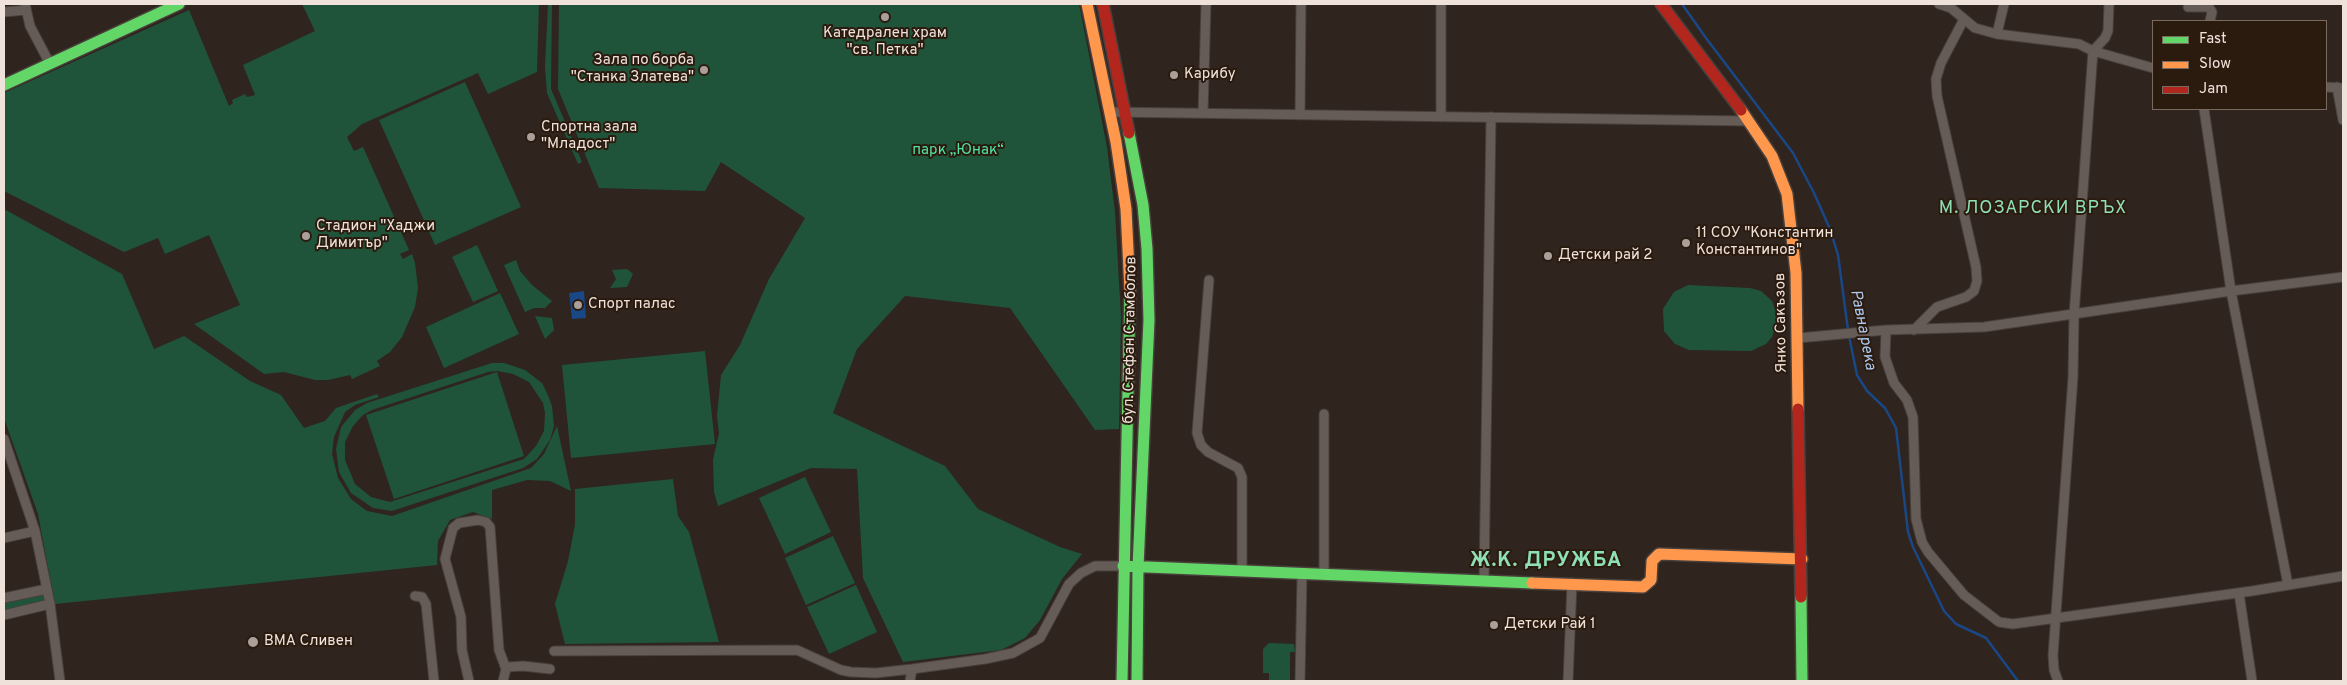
<!DOCTYPE html>
<meta charset="utf-8">
<style>
body{margin:0}
#map{position:relative;width:2347px;height:685px;overflow:hidden;background:#2f241e;font-family:Overpass,sans-serif}
canvas{display:block}
.frame{position:absolute;inset:0;border:5px solid #eee2db;pointer-events:none}
.legend{position:absolute;left:2152px;top:20px;width:175px;height:90px;box-sizing:border-box;background:#2b1a0e;border:1px solid #796a60;margin:0;padding:6px 9px;list-style:none;font-size:15px;color:#eee2db}
.legend li{display:flex;align-items:center;gap:10px;height:25px}
.legend b{width:25px;border:1px solid #796a60}
</style>
<div id="map">
<canvas width="2347" height="685"></canvas>
<div class="frame"></div>
<ul class="legend">
<li><b style="height:6px;background:#63d668"></b>Fast</li>
<li><b style="height:6px;background:#ff974d"></b>Slow</li>
<li><b style="height:6px;background:#b3261e"></b>Jam</li>
</ul>
</div>
<script>
const ctx = document.querySelector('canvas').getContext('2d');
ctx.lineJoin = 'round';
function paint(path, color) { ctx.fillStyle = color; ctx.fill(path, 'evenodd'); }
const shape = rows => new Path2D(rows.map(r => 'M' + r).join(''));
function trace(path, color, width, dash) { ctx.strokeStyle = color; ctx.lineWidth = width; ctx.lineCap = dash ? 'butt' : 'round'; ctx.setLineDash(dash || []); ctx.stroke(path); }
function write(font, color, halo, rows, align = 'center') {
  ctx.font = font + ' Overpass,sans-serif'; ctx.lineWidth = 4; ctx.setLineDash([]); ctx.textBaseline = 'middle'; ctx.strokeStyle = halo; ctx.fillStyle = color; for (const [text, x, y, turn = 0] of rows) {
    ctx.save(); ctx.translate(x, y); ctx.rotate((+turn || 0) * Math.PI / 180); ctx.textAlign = isNaN(turn) ? turn : align; if (halo) ctx.strokeText(text, 0, 0); ctx.fillText(text, 0, 0); ctx.restore();
  }
}
const green = shape([
 [302,4,539,4,537,72,488,94,478,73,362,124,347,137,354,151,363,147,409,250,400,254,403,259,412,254,415,263,418,288,415,307,402,337,390,352,377,361,380,366,352,379,350,375,328,380,315,380,284,372,264,374,194,324,240,305,209,235,165,254,158,238,124,252,4,191,4,93,189,10,229,106,233,103,232,100,245,94,247,97,255,95,243,65,315,31],
 [548,4,552,4,551,89,582,162,578,164,547,93,545,67],
 [559,4,1079,4,1107,147,1115,212,1121,317,1119,429,1095,430,1010,308,905,296,857,349,833,413,945,466,978,509,1060,547,1082,554,1062,579,1040,620,1025,638,1001,650,903,662,863,578,857,469,811,468,718,506,714,492,713,460,719,433,717,416,721,375,740,345,769,279,805,218,721,162,705,191,599,188,558,89],
 [465,82,521,207,435,245,379,120],
 [4,209,122,274,154,349,184,336,250,381,281,395,304,428,325,421,336,408,377,394,379,397,355,405,345,412,334,437,332,454,338,478,351,499,367,511,392,516,531,468,544,454,557,426,571,491,550,481,527,480,492,490,492,519,473,512,450,520,438,541,437,565,55,604,38,514,4,418],
 [477,245,498,291,473,302,452,257],
 [516,260,520,271,532,285,552,301,545,308,534,308,525,312,504,265],
 [627,269,633,274,627,287,610,288,616,279,612,270],
 [1688,285,1750,288,1761,291,1772,301,1777,315,1777,323,1772,337,1766,344,1751,351,1689,350,1675,344,1664,331,1663,309,1674,292],
 [500,293,519,334,444,368,426,327],
 [535,316,552,318,554,330,545,339],
 [705,351,715,444,571,458,562,365],
 [492,363,504,363,525,370,542,383,547,393,552,406,554,426,550,440,537,459,523,468,392,511,373,508,351,493,339,472,336,449,341,427,355,410,367,403],
 [497,371,513,374,529,382,543,403,545,413,544,431,536,446,524,459,390,502,371,497,355,484,345,460,345,442,353,426,363,415,372,410,488,372],
 [497,372,524,456,394,499,366,415],
 [805,477,831,532,785,554,759,498],
 [673,479,678,516,689,532,719,642,565,644,555,604,568,561,575,525,575,489],
 [833,536,855,583,806,605,785,558],
 [856,585,877,632,829,654,807,607],
 [47,589,50,604,4,615,4,598],
 [1269,643,1294,644,1295,652,1290,652,1290,681,1269,681,1269,673,1263,673,1263,649]
]);
const water = shape([
 [584,291,586,318,572,319,569,293]
]);
const stream = shape([
 [1682,4,1706,38,1793,153,1814,193,1830,229,1838,255,1848,330],
 [1849,336,1857,375,1867,391,1885,408,1896,428,1908,532,1913,547,1944,611,1956,624,1986,638,2018,681]
]);
const street = shape([
 [25,4,30,26,50,64],
 [1939,4,1951,8,1975,28,1997,34,2079,44,2093,51,2153,68],
 [2188,7,2209,7,2212,12,2210,21],
 [4,12,26,10],
 [1997,34,2004,4],
 [2326,87,2343,88],
 [2337,87,2343,120],
 [2204,109,2231,291,2288,585],
 [1110,112,1748,121],
 [1203,113,1206,4],
 [1300,115,1301,4],
 [1441,117,1441,4],
 [1209,280,1197,433,1201,445,1208,452,1238,468,1242,477,1242,571],
 [1886,330,1885,357,1894,383,1907,400,1913,417,1916,519,1922,542,1928,552,1964,595,1999,622,2013,624,2252,591,2343,576],
 [1914,330,1937,307,1966,297,1974,291,1977,281,1976,267,1937,96,1936,79,1941,63,1964,19],
 [1798,338,1886,330,1984,327,2231,291,2343,277],
 [4,439,35,531,50,604,60,681],
 [4,538,35,531],
 [1324,574,1324,414],
 [1484,580,1491,117],
 [2239,593,2252,681],
 [415,596,422,597,426,604,434,681],
 [4,598,47,589],
 [4,615,50,604],
 [554,651,797,650,841,670,851,672,876,673,912,669,985,659,1013,653,1040,638,1069,584,1081,573,1095,566,1123,566],
 [469,681,462,650,461,617,445,559,453,528,459,523,478,520,486,522,490,527,499,650,506,669],
 [503,681,506,669,508,667,523,666,550,669],
 [910,681,912,669],
 [1300,681,1302,574],
 [1568,681,1572,583],
 [2058,681,2054,670,2053,655,2073,377,2074,315,2093,51,2105,38,2108,31,2109,4]
]);
const fast = shape([
 [4,85,179,4],
 [1129,133,1143,205,1147,249,1149,320,1138,567,1137,681],
 [1123,566,1532,583],
 [1801,597,1802,681],
 [1122,681,1130,291]
]);
const slow = shape([
 [1087,4,1116,142,1126,209,1130,291],
 [1741,110,1772,156,1787,194,1796,273,1798,409],
 [1532,583,1643,587,1651,580,1652,561,1659,554,1802,559]
]);
const jam = shape([
 [1103,4,1129,133],
 [1661,4,1741,110],
 [1798,409,1801,597]
]);
const markers = [
 [885,17,5,"#aba099"],
 [704,70,5,"#aba099"],
 [1174,75,5,"#aba099"],
 [531,137,5,"#aba099"],
 [306,236,5,"#aba099"],
 [1686,243,5,"#aba099"],
 [1548,256,5,"#aba099"],
 [578,305,5,"#aba099"],
 [1494,625,5,"#aba099"],
 [253,642,6,"#aba099"]
];
const poiNames = [
 ["Катедрален храм",885,34,"center"],
 ["\"св. Петка\"",885,51,"center"],
 ["Зала по борба",694,61,"right"],
 ["\"Станка Златева\"",694,78,"right"],
 ["Карибу",1184,75],
 ["Спортна зала",541,128],
 ["\"Младост\"",541,145],
 ["Стадион \"Хаджи",316,227],
 ["Димитър\"",316,244],
 ["11 СОУ \"Константин",1696,234],
 ["Константинов\"",1696,251],
 ["Детски рай 2",1558,256],
 ["Спорт палас",588,305],
 ["Детски Рай 1",1504,625],
 ["ВМА Сливен",264,642]
];
const parkNames = [
 ["парк „Юнак“",958,151]
];
const streetNames = [
 ["Янко Сакъзов",1782,323,-91],
 ["бул. Стефан Стамболов",1131,340,-89]
];
const waterNames = [
 ["Равна река",1862,330,79]
];
const quarterNames = [
 ["М. ЛОЗАРСКИ ВРЪХ",2033,209]
];
const districtNames = [
 ["Ж.К. ДРУЖБА",1546,562]
];
paint(green, '#1f543b');
paint(water, '#1a4785');
trace(stream, '#1a4785', 2.5);
trace(street, '#49403c', 11);
trace(fast, '#49403c', 14);
trace(slow, '#49403c', 14);
trace(jam, '#49403c', 14);
trace(street, '#655c57', 9);
trace(fast, '#63d668', 11);
trace(slow, '#ff974d', 11);
trace(jam, '#b3261e', 11);
for (const [x, y, r, color] of markers) { const dot = new Path2D(); dot.arc(x, y, r, 0, 2 * Math.PI); ctx.fillStyle = color; ctx.fill(dot); trace(dot, '#2b1a0e', 2); }
write('15px', '#eee2db', '#2b1a0e', poiNames, 'left');
write('15px', '#50e4a4', '#2b1a0e', parkNames);
write('15px', '#eee2db', '#2b1a0e', streetNames);
write('italic 16px', '#acc7ed', '#2b1a0e', waterNames);
ctx.letterSpacing = '1px';
write('18px', '#8ee0b7', '#2b1a0e', quarterNames);
ctx.letterSpacing = '0px';
ctx.letterSpacing = '1px';
write('bold 20px', '#8ee0b7', '#2b1a0e', districtNames);
ctx.letterSpacing = '0px';
</script>
